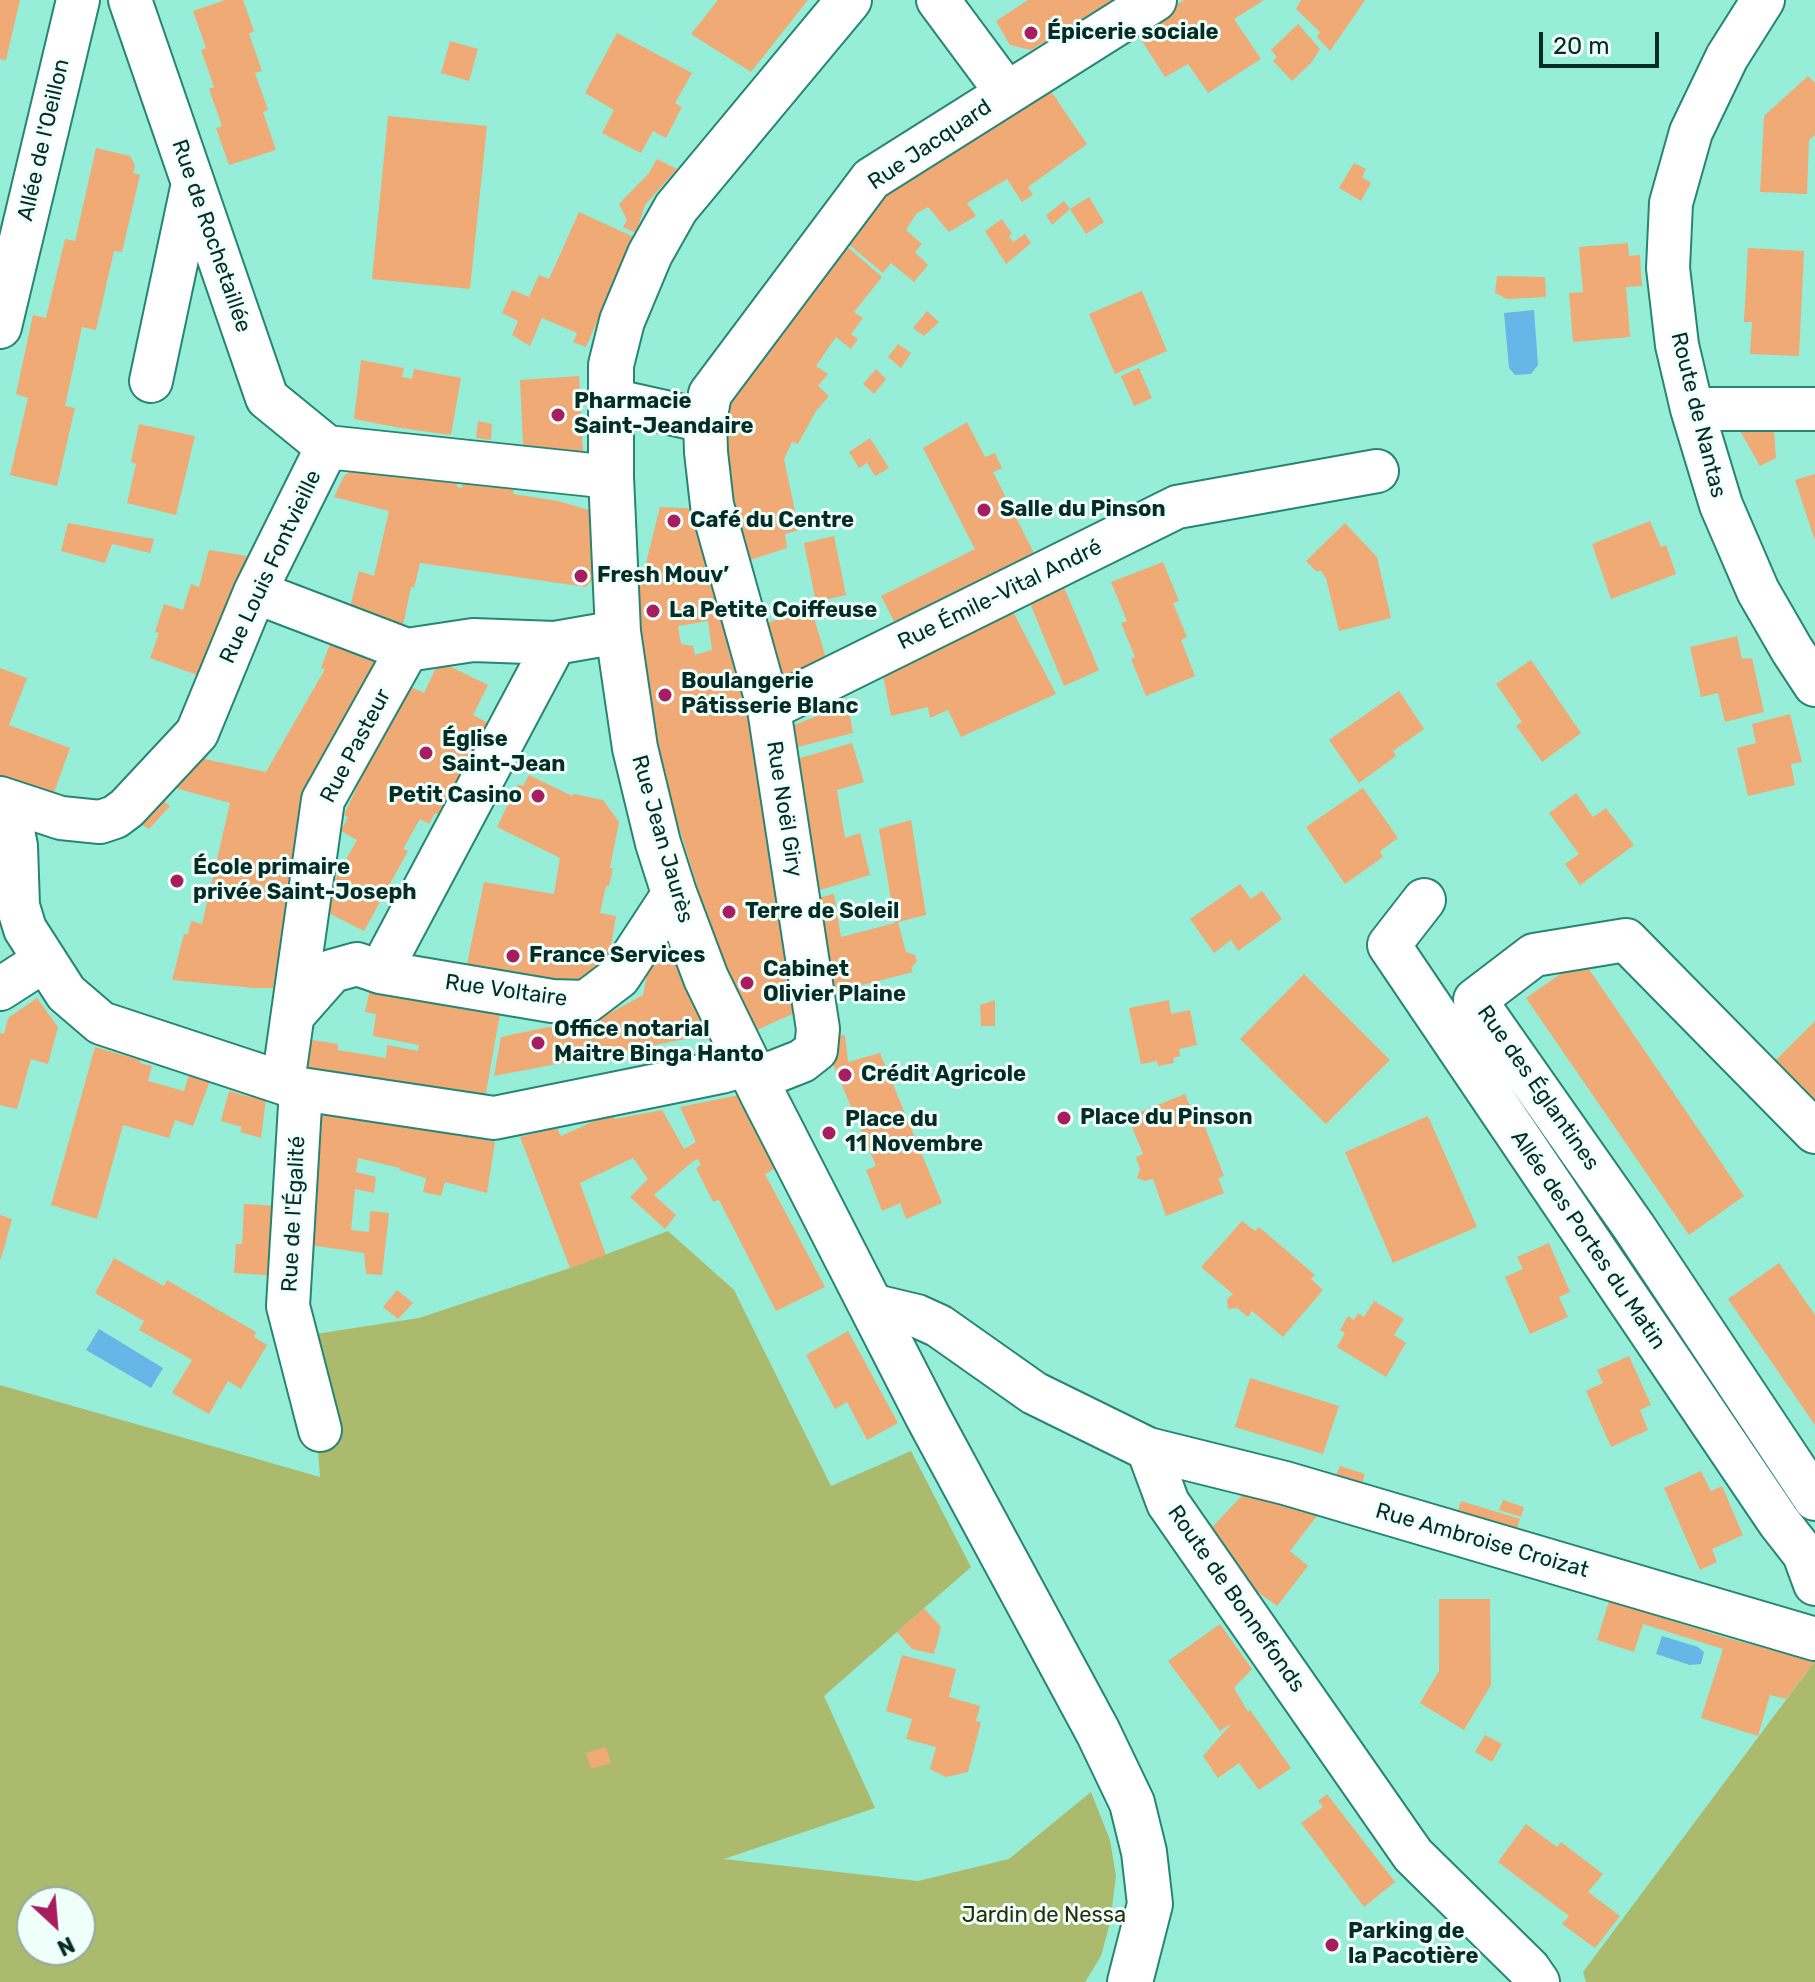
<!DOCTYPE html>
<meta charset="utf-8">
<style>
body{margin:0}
#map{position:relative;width:1815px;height:1982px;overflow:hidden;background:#96eed9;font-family:Rubik,sans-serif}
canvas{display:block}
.north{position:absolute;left:16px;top:1886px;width:80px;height:80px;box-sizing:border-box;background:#effffa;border:2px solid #91aba5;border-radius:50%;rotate:154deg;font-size:22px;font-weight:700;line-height:32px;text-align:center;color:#052c25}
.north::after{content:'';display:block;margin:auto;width:28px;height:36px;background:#a81d60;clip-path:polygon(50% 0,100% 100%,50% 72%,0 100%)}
.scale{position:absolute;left:1539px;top:32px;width:120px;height:36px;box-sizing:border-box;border:4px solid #052c25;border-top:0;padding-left:10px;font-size:24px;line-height:28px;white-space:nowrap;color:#052c25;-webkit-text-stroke:6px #effffa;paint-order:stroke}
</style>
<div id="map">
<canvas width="1815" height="1982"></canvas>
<div class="north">N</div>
<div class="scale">20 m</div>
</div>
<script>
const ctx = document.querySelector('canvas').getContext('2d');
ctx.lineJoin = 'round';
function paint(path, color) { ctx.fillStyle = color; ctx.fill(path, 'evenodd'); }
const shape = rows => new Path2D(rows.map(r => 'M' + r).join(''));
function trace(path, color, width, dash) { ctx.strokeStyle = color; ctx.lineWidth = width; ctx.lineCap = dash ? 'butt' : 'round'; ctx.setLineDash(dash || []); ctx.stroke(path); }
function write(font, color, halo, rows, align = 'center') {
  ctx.font = font + ' Rubik,sans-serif'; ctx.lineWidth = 6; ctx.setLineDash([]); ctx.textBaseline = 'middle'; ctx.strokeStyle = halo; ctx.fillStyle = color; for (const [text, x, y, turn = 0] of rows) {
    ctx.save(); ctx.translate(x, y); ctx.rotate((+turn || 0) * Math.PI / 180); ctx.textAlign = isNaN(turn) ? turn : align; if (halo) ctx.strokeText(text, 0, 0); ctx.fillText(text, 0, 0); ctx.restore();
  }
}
const green = shape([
 [668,1231,734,1290,831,1486,911,1451,971,1567,824,1696,875,1808,724,1859,918,1881,1009,1859,1091,1792,1110,1840,1116,1876,1110,1923,1101,1956,1085,1982,0,1982,0,1385,320,1477,309,1335,419,1318,570,1268],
 [32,1902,80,1902,80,1950,32,1950],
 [1815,1661,1815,1982,1586,1982,1583,1972]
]);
const water = shape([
 [1534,310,1538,365,1531,374,1515,375,1509,368,1504,313],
 [99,1329,163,1368,151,1388,86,1350],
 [1662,1636,1698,1647,1704,1652,1701,1664,1690,1665,1656,1654]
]);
const building = shape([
 [0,0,20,0,6,60,0,59],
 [225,0,243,0,254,31,249,34,262,71,255,73,268,110,263,112,276,150,229,165,216,128,222,126,209,89,214,87,201,50,206,48,193,11],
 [718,0,808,0,751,72,691,34],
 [1028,0,1113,0,1031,50,1010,45,996,21],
 [1184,0,1264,0,1234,19,1261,59,1208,93,1188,64,1165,77,1135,30],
 [1301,0,1365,0,1330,51,1317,37,1320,32,1296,9],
 [1298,24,1320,49,1311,63,1292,81,1273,61,1277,57,1271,50],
 [617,33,692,73,675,103,682,107,666,138,653,131,641,153,602,133,614,110,585,93],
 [450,41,478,49,469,81,441,73],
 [1808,76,1815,83,1815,135,1809,140,1807,194,1760,192,1764,116],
 [1046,84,1087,144,1028,187,1033,195,1022,202,1007,179,967,203,976,216,949,232,928,207,916,214,906,230,922,244,915,252,928,265,914,282,891,263,883,273,846,242,888,185],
 [388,116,487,126,470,289,372,279],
 [96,148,130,156,135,165,133,173,140,175,122,252,114,251,96,330,82,327,65,406,75,408,57,486,10,475,28,398,16,394,33,315,46,318,65,239,75,241],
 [657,159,677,169,645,205,636,233,623,227,627,220,619,204,649,173],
 [1354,163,1366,169,1362,177,1371,183,1361,201,1339,188],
 [1089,197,1104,222,1086,234,1070,209],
 [1064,201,1070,209,1052,225,1046,215],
 [579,212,634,237,586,347,573,342,577,333,542,318,530,346,512,335,518,321,502,313,512,290,529,297,539,275,549,279],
 [1002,219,1012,234,1009,236,1013,242,1025,234,1031,243,1006,264,985,231],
 [1628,243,1629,256,1640,255,1642,286,1626,287,1630,337,1573,342,1569,293,1583,292,1579,247],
 [844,244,882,277,854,312,863,318,851,334,858,339,851,349,836,337,816,366,828,374,818,386,829,396,816,411,798,444,792,442,784,459,799,530,785,534,787,548,741,563,716,452,725,406],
 [1748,248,1804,251,1799,356,1750,354,1752,322,1744,322],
 [1497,276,1545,277,1546,297,1507,299,1495,293],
 [1142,291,1167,351,1115,374,1089,314],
 [927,311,939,322,924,336,913,328],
 [898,344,911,353,901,368,888,357],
 [361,360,404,368,402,377,412,379,414,369,461,378,451,435,401,428,354,419],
 [1139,368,1152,398,1134,406,1121,376],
 [876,369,886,379,874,394,863,384],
 [579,376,583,452,523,445,520,380],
 [478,421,492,424,491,440,476,438],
 [967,422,985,457,995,453,1002,468,993,472,1039,563,900,633,881,596,975,549,923,448],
 [139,424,195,436,176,515,127,503,136,464,131,462],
 [1739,429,1774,430,1776,458,1760,466],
 [870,438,889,468,875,476,867,463,859,468,849,452],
 [353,469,458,474,457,487,462,488,463,480,515,477,513,494,558,501,589,510,593,579,586,587,420,563,414,588,411,587,402,631,348,615,359,571,374,576,389,511,334,497,344,476],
 [1815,474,1815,538,1814,538,1795,480],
 [660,507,703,509,735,644,804,991,791,995,799,1011,750,1033,723,971,660,765,638,638,639,591],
 [708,621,712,650,695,655,693,646,681,644,678,626],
 [1650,521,1661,547,1666,545,1676,574,1611,599,1592,544],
 [68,523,154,539,150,553,112,544,105,563,61,551],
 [1345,523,1377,557,1391,618,1339,631,1326,578,1321,571,1316,571,1306,561],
 [834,536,846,595,816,602,804,543],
 [209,550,247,556,203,677,150,658,159,633,155,632,164,604,183,610,191,584,199,587],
 [1163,562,1179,601,1173,603,1187,637,1181,640,1195,676,1146,696,1131,659,1135,657,1121,623,1127,621,1111,582],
 [1060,578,1099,670,1064,686,1025,591],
 [1009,604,1056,694,961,737,948,710,930,718,928,707,891,716,882,671],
 [811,608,829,668,772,693,755,627],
 [335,631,387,649,285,988,254,988,172,980,184,934,188,934,191,921,202,924,230,803,168,786,195,757,266,772,325,669,321,668],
 [1737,636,1742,659,1752,658,1764,712,1725,722,1718,693,1701,697,1690,647],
 [1531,660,1581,733,1542,762,1516,726,1522,722,1496,684],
 [439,661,488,685,473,715,492,725,447,819,435,813,429,824,420,819,403,849,408,851,364,931,319,908,357,840,341,831,348,817,344,815,405,684,424,693],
 [0,668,27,678,9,725,70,748,51,801,0,778],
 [1399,691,1424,729,1393,751,1396,756,1359,783,1329,740],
 [847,700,853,733,790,749,786,728,817,716,816,708],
 [1790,714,1802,762,1791,764,1795,785,1748,796,1737,748,1756,743,1752,724],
 [852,743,864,782,837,790,845,838,860,833,870,875,807,894,786,762],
 [529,775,572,796,574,794,603,800,619,822,610,868,613,868,609,886,606,886,600,913,616,916,609,958,569,985,467,964,484,882,554,894,560,858,497,827,518,784,523,786],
 [1363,788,1398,838,1380,851,1383,857,1345,884,1306,827],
 [1576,793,1593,817,1606,808,1634,845,1580,885,1565,864,1579,854,1549,813],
 [158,797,170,806,149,829,136,821],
 [911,820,926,915,898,922,906,952,915,955,917,961,911,968,913,972,827,994,807,900,834,894,841,937,895,923,879,829],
 [1240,884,1251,899,1262,891,1282,919,1238,951,1231,940,1214,953,1190,919],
 [669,945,707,1035,494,1076,501,1037,548,1027,577,1031,643,995,652,949],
 [1582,959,1744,1196,1689,1235,1526,998],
 [1304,974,1390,1060,1326,1124,1240,1039],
 [371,985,500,1014,485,1098,307,1073,312,1040,338,1044,338,1050,386,1058,387,1045,418,1051,419,1045,373,1036,376,1014,365,1012],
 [37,998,58,1027,48,1064,31,1059,17,1109,0,1105,0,1033,4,1034,8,1018],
 [995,1000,995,1026,981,1026,980,1005],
 [1169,1000,1171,1014,1190,1010,1197,1045,1179,1049,1180,1056,1173,1058,1174,1063,1158,1066,1157,1061,1141,1064,1129,1008],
 [1815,1021,1815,1113,1771,1065],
 [845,1035,848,1062,880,1053,942,1203,906,1219,900,1203,882,1211,866,1170,876,1166,833,1064,829,1037],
 [95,1047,140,1060,140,1063,152,1066,148,1081,184,1091,189,1075,210,1081,193,1126,175,1120,169,1138,123,1125,97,1219,51,1205],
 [229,1091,250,1097,251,1094,266,1099,261,1138,240,1132,242,1127,221,1121],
 [1185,1094,1191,1109,1197,1107,1224,1176,1218,1178,1224,1193,1166,1216,1153,1179,1145,1181,1137,1178,1140,1169,1136,1157,1143,1154,1128,1117],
 [739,1095,776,1168,765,1174,825,1287,776,1311,719,1200,713,1202,696,1168,701,1165,698,1159,692,1162,654,1195,676,1215,665,1229,630,1197,648,1179,633,1158,580,1183,606,1255,570,1268,520,1137,557,1128,561,1136,612,1113,615,1119,662,1110,684,1149,696,1142,680,1107],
 [311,1104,415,1128,415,1125,495,1142,487,1193,445,1182,441,1196,423,1192,426,1178,399,1170,400,1168,358,1158,356,1172,376,1177,374,1193,355,1189,351,1230,369,1232,370,1211,389,1213,382,1275,366,1274,364,1253,304,1244],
 [1428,1116,1477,1227,1393,1263,1345,1152],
 [244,1204,282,1206,280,1276,234,1273,236,1244,242,1244],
 [0,1215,12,1219,1,1259,0,1259],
 [1242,1221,1255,1231,1259,1227,1315,1275,1311,1279,1323,1290,1283,1337,1252,1311,1248,1317,1237,1308,1228,1309,1227,1299,1233,1294,1201,1267],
 [1549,1243,1570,1292,1559,1297,1568,1317,1530,1334,1505,1277,1523,1269,1517,1257],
 [114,1258,164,1286,167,1280,256,1332,254,1337,267,1345,241,1389,228,1381,209,1414,172,1393,192,1360,139,1330,144,1321,95,1293],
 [1779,1263,1815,1315,1815,1425,1728,1299],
 [397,1290,413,1303,398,1319,383,1307],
 [1374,1301,1404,1319,1394,1335,1406,1343,1386,1377,1337,1347,1345,1333,1340,1330,1348,1316,1354,1320,1358,1313,1364,1317],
 [848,1331,898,1423,867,1440,847,1402,835,1409,806,1355],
 [1629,1356,1651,1405,1640,1410,1648,1430,1611,1447,1586,1391,1603,1383,1597,1370],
 [1250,1378,1339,1406,1323,1454,1235,1427],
 [1340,1466,1365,1474,1360,1489,1334,1480],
 [1701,1471,1711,1491,1722,1486,1743,1535,1712,1549,1717,1562,1700,1570,1664,1488],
 [1246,1491,1320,1512,1290,1551,1308,1566,1277,1606,1258,1592,1249,1603,1204,1536],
 [1503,1500,1524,1507,1521,1517,1499,1510],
 [1461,1501,1520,1519,1515,1534,1456,1517],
 [1439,1599,1490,1599,1491,1685,1464,1730,1420,1703,1439,1671],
 [1609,1601,1727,1638,1815,1661,1786,1699,1770,1695,1758,1736,1701,1718,1723,1649,1643,1624,1634,1652,1597,1640],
 [924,1608,941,1627,934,1654,912,1649,897,1632],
 [1220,1624,1252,1669,1234,1688,1248,1712,1250,1710,1291,1768,1259,1790,1239,1763,1218,1778,1203,1756,1232,1723,1220,1731,1168,1661],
 [902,1655,956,1669,949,1697,980,1706,976,1721,981,1722,968,1772,946,1777,930,1769,936,1747,906,1739,912,1719,886,1711],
 [1485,1735,1502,1744,1492,1762,1475,1752],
 [606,1747,611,1763,591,1769,586,1753],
 [1327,1794,1395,1882,1364,1907,1301,1823,1323,1807,1318,1801],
 [1526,1824,1557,1847,1561,1842,1603,1874,1588,1892,1620,1916,1595,1948,1562,1924,1569,1916,1498,1862]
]);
const minor = shape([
 [130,0,267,398,327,447],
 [938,0,1007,93],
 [1763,0,1727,57,1691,132,1671,203,1668,268,1677,345,1692,409,1721,505,1758,591,1792,650,1815,685],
 [0,327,78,0],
 [151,381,193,183],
 [611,400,705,421],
 [1692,409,1815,409],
 [255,592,407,650,473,640,555,643],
 [769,709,1177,507,1377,471],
 [0,798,61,818,100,822,115,817,127,808,197,733,255,592,327,447,611,477],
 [0,801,11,821,16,846,18,906,25,929,66,993,101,1023,301,1089,494,1118,721,1072,748,1064],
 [1424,900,1389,945,1779,1522,1804,1554,1815,1584],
 [380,972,552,1001,586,1002,619,977,674,893],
 [0,989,45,960],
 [294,1014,332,971,357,964,380,972,555,643,618,632],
 [753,1076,774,1072,802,1061,816,1050,818,1029,769,709,712,505,706,452,705,421,710,394,871,179,1155,0],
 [283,1083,323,800,407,650],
 [301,1089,288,1306,320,1430],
 [1815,1132,1626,940,1534,955,1475,1000,1634,1227,1815,1499],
 [871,1305,917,1316,939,1326,1034,1393,1148,1449,1285,1483,1815,1639],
 [1148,1449,1168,1503,1413,1855,1529,1969,1538,1982]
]);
const major = shape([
 [849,0,676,208,650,254,622,321,611,365,611,477,618,632,635,748,658,843,674,893,706,978,762,1093,928,1417,1098,1732,1132,1803,1144,1852,1150,1904,1130,1982]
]);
const markers = [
 [1031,33,8,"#a81d60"],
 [558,415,8,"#a81d60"],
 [984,510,8,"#a81d60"],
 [674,521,8,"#a81d60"],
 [581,576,8,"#a81d60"],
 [653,611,8,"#a81d60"],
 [665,695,8,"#a81d60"],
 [426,753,8,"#a81d60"],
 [538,796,8,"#a81d60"],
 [177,881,8,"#a81d60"],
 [729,912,8,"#a81d60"],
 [513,956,8,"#a81d60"],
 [747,983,8,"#a81d60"],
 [538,1043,8,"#a81d60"],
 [845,1075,8,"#a81d60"],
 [1064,1118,8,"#a81d60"],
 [829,1133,8,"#a81d60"],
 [1332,1945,8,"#a81d60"]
];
const poiNames = [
 ["Épicerie sociale",1047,33],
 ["Pharmacie",574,402],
 ["Saint-Jeandaire",574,427],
 ["Salle du Pinson",1000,510],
 ["Café du Centre",690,521],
 ["Fresh Mouv’",597,576],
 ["La Petite Coiffeuse",669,611],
 ["Boulangerie",681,682],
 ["Pâtisserie Blanc",681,707],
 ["Église",442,740],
 ["Saint-Jean",442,765],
 ["Petit Casino",522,796,"right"],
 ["École primaire",193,868],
 ["privée Saint-Joseph",193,893],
 ["Terre de Soleil",745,912],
 ["France Services",529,956],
 ["Cabinet",763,970],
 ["Olivier Plaine",763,995],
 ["Office notarial",554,1030],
 ["Maitre Binga Hanto",554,1055],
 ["Crédit Agricole",861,1075],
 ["Place du Pinson",1080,1118],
 ["Place du",845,1120],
 ["11 Novembre",845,1145],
 ["Parking de",1348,1932],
 ["la Pacotière",1348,1957]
];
const streetNames = [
 ["Allée de l'Oeillon",44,140,-77],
 ["Rue Jacquard",930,145,-34],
 ["Rue de Rochetaillée",211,236,71],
 ["Route de Nantas",1698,415,76],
 ["Rue Louis Fontvieille",271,567,-65],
 ["Rue Émile-Vital André",1000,595,-26],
 ["Rue Pasteur",356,746,-62],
 ["Rue Noël Giry",784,809,81],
 ["Rue Jean Jaurès",662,839,74],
 ["Rue Voltaire",506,991,8],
 ["Rue des Églantines",1538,1088,55],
 ["Rue de l'Égalité",294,1214,-87],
 ["Allée des Portes du Matin",1588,1240,56],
 ["Rue Ambroise Croizat",1482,1541,16],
 ["Route de Bonnefonds",1236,1599,55]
];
const parkNames = [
 ["Jardin de Nessa",1044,1916]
];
paint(green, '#abba6c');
paint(water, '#67b6e8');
paint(building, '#efaa76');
trace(minor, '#278574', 46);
trace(major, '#278574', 48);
trace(minor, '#fff', 42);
trace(major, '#fff', 44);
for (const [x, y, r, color] of markers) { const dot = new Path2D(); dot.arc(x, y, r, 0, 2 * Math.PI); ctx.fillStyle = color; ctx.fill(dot); trace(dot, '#effffa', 3); }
write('bold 22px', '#052c25', '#effffa', poiNames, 'left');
write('22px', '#052c25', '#effffa', streetNames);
write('22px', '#282d0a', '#effffa', parkNames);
</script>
